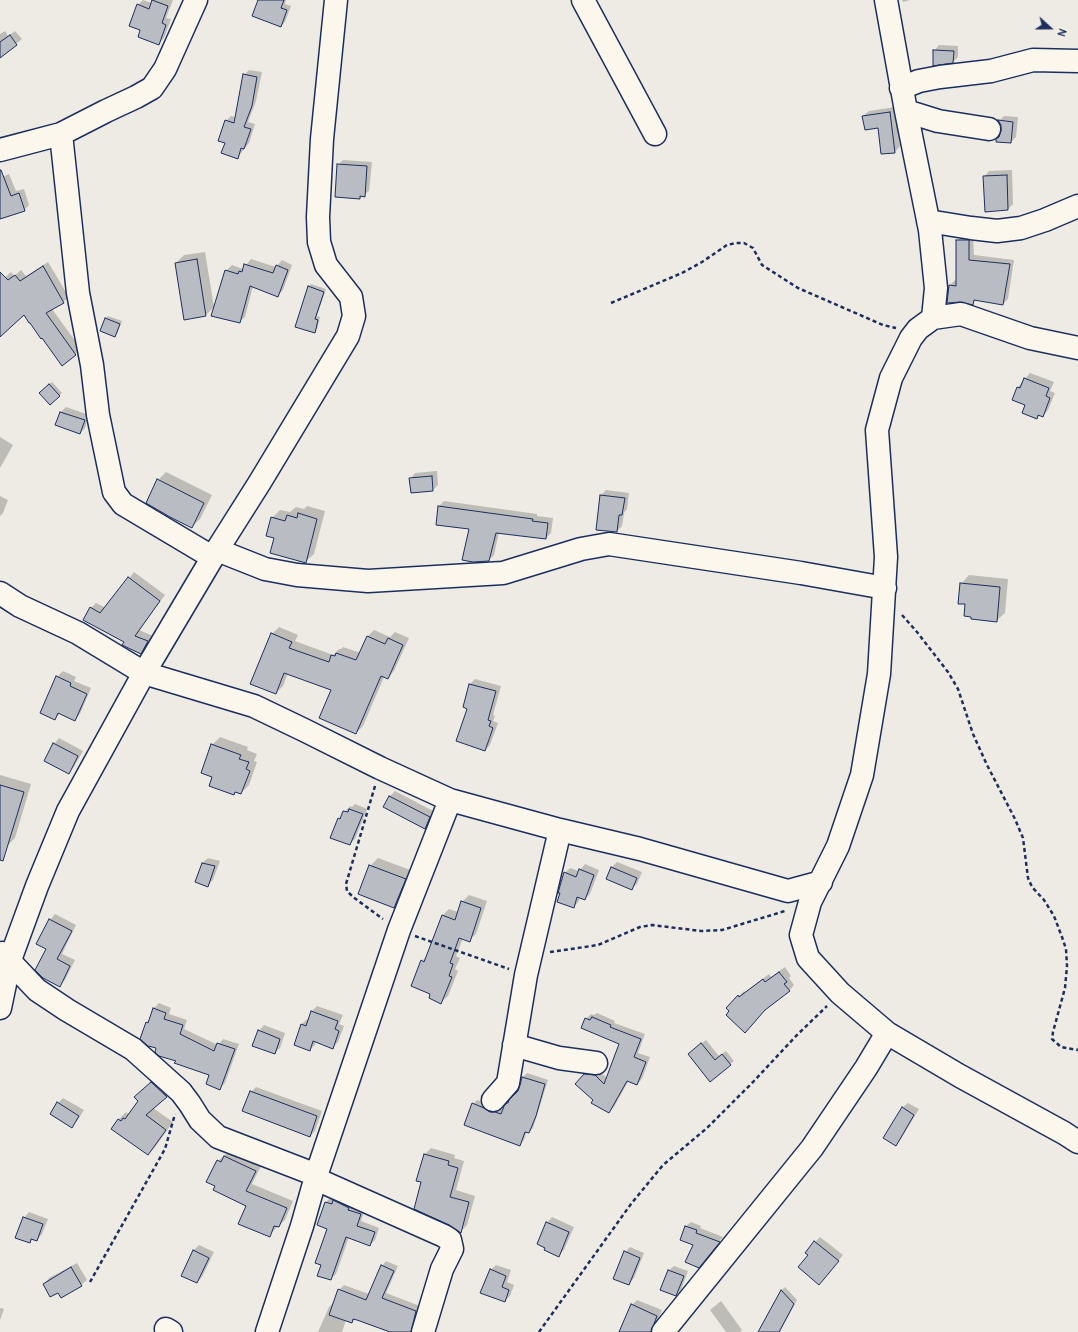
<!DOCTYPE html>
<style>
body{margin:0}
#map{position:relative;width:1078px;height:1332px;overflow:hidden;background:#eeebe4;font-family:Pangolin,sans-serif}
canvas{display:block}
.north{position:absolute;left:1030px;top:8px;width:40px;height:40px;-webkit-text-stroke:3px #fbf7ec;paint-order:stroke;rotate:111deg;font-size:11px;font-weight:700;line-height:16px;text-align:center;color:#1b2f5e}
.north::after{content:'';display:block;margin:auto;width:14px;height:18px;background:#1b2f5e;clip-path:polygon(50% 0,100% 100%,50% 72%,0 100%)}
</style>
<div id="map">
<canvas width="1078" height="1332"></canvas>
<div class="north">N</div>
</div>
<script>
const ctx = document.querySelector('canvas').getContext('2d');
ctx.lineJoin = 'round';
function paint(path, color) { ctx.fillStyle = color; ctx.fill(path, 'evenodd'); }
const shape = rows => new Path2D(rows.map(r => 'M' + r).join(''));
function trace(path, color, width, dash) { ctx.strokeStyle = color; ctx.lineWidth = width; ctx.lineCap = dash ? 'butt' : 'round'; ctx.setLineDash(dash || []); ctx.stroke(path); }
const shadow = shape([
 [143,0,152,3,153,0,173,0,166,18,171,19,164,38,158,44,141,30,138,5],
 [259,0,286,0,285,4,291,6,285,22,281,26],
 [902,0,910,0,903,2],
 [5,31,8,36,15,31,22,39,0,57,0,34],
 [939,45,958,46,958,57,953,62,934,51],
 [249,70,262,72,256,101,248,122,255,124,249,143,237,158,226,142,226,121,231,116,235,117,244,75],
 [895,107,900,146,895,152,882,153,878,127,863,116,869,111],
 [1004,116,1018,117,1016,137,1011,142,1000,136,1002,131,1002,125,999,121],
 [343,160,372,162,369,191,360,198,338,165],
 [1012,170,1013,204,1008,209,985,211,984,177,989,171],
 [9,174,16,191,24,189,29,205,24,210,0,218,0,178],
 [962,236,973,236,974,255,1014,260,1008,299,1003,304,976,300,972,304,950,285,955,280,957,281,957,241],
 [205,252,214,307,206,315,176,263,184,255],
 [251,259,276,267,282,260,292,265,283,290,277,296,253,286,245,317,239,322,226,271,232,265,243,269],
 [48,262,69,297,63,302,52,309,81,349,62,364,24,313,0,335,0,282,11,272,14,276,21,270,26,276],
 [311,284,326,289,317,316,320,317,317,329,314,331,308,287],
 [108,316,122,321,117,334,114,336,101,331,106,318],
 [1030,373,1054,382,1050,391,1055,393,1048,410,1043,416,1040,415,1037,418,1027,405,1013,400,1018,387],
 [52,382,62,393,50,404,40,393],
 [66,407,89,415,85,428,80,433,57,425,61,412],
 [0,437,13,445,0,468],
 [437,471,438,485,433,490,412,492,410,479,415,473],
 [166,472,212,495,200,519,192,527,158,480],
 [606,490,629,493,627,509,624,513,622,526,617,531,601,495],
 [0,496,8,500,3,513,0,516],
 [444,501,537,514,537,516,553,518,551,533,546,538,499,532,494,555,489,560,470,529,439,506],
 [307,506,325,511,314,554,305,562,276,537,272,518,280,510,290,512,296,507,304,509],
 [134,572,165,595,139,630,153,636,146,648,141,653,125,641,91,608,96,603,106,608],
 [969,575,1008,579,1005,613,996,621,966,603,961,584],
 [279,627,298,635,295,641,333,655,339,649,341,649,343,647,361,653,367,637,374,630,390,637,395,632,409,638,394,671,388,678,384,677,363,726,356,733,333,689,288,673,283,686,276,693,272,634],
 [63,671,76,677,74,681,91,688,80,714,75,720,60,713,55,719,57,677],
 [475,679,501,686,493,715,495,716,493,721,498,723,490,745,485,750,468,708,470,684],
 [220,737,248,747,247,750,257,754,254,761,257,762,249,785,241,793,236,791,233,794,213,776,212,745],
 [59,738,83,751,74,767,69,772,54,744],
 [0,775,31,784,15,838,7,846,0,844],
 [395,791,435,812,430,823,425,828,384,807,390,796],
 [355,804,367,809,355,839,350,844,339,819,350,806,352,807],
 [208,858,220,861,213,880,208,885,202,863],
 [378,858,413,871,402,899,394,907,370,866],
 [617,862,642,872,637,884,631,889,607,879,612,867],
 [585,864,599,870,590,894,585,899,580,897,579,901,574,907,565,873,570,868,579,871],
 [469,895,487,901,476,934,469,940,463,938,456,956,460,958,455,969,458,971,448,996,441,1002,432,994,422,961,428,955,443,915,449,909,458,912,462,902],
 [55,914,76,925,62,954,75,960,65,980,60,985,47,949,50,920],
 [785,967,791,976,789,978,794,985,789,991,731,1011,727,1008,744,991,745,992,769,974,771,977],
 [159,1003,171,1008,169,1014,187,1020,184,1029,218,1045,223,1039,239,1044,225,1083,220,1088,210,1075,177,1061,157,1048,146,1023,150,1019,154,1008],
 [317,1006,343,1015,339,1024,344,1026,338,1042,333,1047,316,1041,315,1045,309,1050,295,1044,302,1024,307,1019,309,1020,312,1011],
 [597,1013,615,1021,614,1023,645,1034,638,1053,650,1057,642,1079,637,1084,629,1080,614,1107,609,1112,594,1100,585,1075,590,1070,599,1071,607,1078,620,1043,586,1019,591,1014,594,1015],
 [264,1025,285,1033,280,1048,274,1053,259,1031],
 [706,1040,719,1056,726,1051,734,1061,710,1080,693,1050],
 [527,1073,548,1080,533,1128,529,1132,527,1131,524,1140,520,1145,473,1104,477,1100,488,1104,495,1108,504,1110,518,1091,523,1077],
 [159,1076,173,1089,153,1108,173,1122,155,1147,148,1154,112,1129,119,1119,126,1112,128,1114,139,1101,143,1090],
 [256,1087,322,1111,315,1131,310,1136,251,1092],
 [63,1098,84,1110,77,1121,72,1126,58,1103],
 [908,1103,919,1109,901,1139,896,1145,902,1108],
 [431,1148,455,1155,454,1158,464,1161,456,1190,475,1196,467,1225,460,1232,450,1224,422,1182,424,1155],
 [232,1149,262,1164,252,1184,293,1201,285,1220,278,1226,270,1235,247,1205,216,1186,218,1161],
 [331,1197,365,1209,361,1221,379,1228,375,1240,370,1245,349,1237,336,1274,331,1279,322,1264,329,1228,318,1224,326,1202],
 [29,1212,48,1219,42,1234,37,1240,33,1239,30,1242,24,1218],
 [552,1217,574,1227,564,1250,559,1255,547,1223],
 [691,1222,701,1226,700,1228,723,1237,703,1262,694,1244,681,1239,686,1226],
 [820,1237,843,1255,824,1278,809,1255,815,1242],
 [199,1245,214,1252,202,1277,197,1282,182,1275,194,1250],
 [630,1247,644,1253,634,1278,629,1284,625,1252],
 [386,1261,398,1266,386,1293,420,1306,414,1329,411,1332,393,1332,355,1319,352,1322,346,1320,342,1332,318,1332,329,1307,334,1302,339,1290,344,1285,369,1294,382,1266],
 [77,1263,87,1280,81,1285,58,1292,44,1284,49,1278],
 [496,1265,511,1270,507,1282,514,1285,510,1296,504,1301,491,1270],
 [674,1266,688,1271,681,1290,676,1295,668,1271],
 [785,1287,797,1300,780,1332,759,1332,782,1290],
 [637,1300,662,1310,656,1324,656,1332,620,1332,632,1305],
 [721,1301,742,1330,740,1332,726,1332,710,1310],
 [0,1308,4,1309,0,1320]
]);
const building = shape([
 [152,0,168,6,162,23,166,25,159,45,138,37,140,30,129,26,137,4,149,9,152,0],
 [258,0,284,0,281,8,287,10,281,27,252,16,258,0],
 [10,35,17,45,0,58,0,42,10,35],
 [933,50,954,51,953,63,933,66,933,50],
 [243,74,257,77,252,106,244,127,251,129,244,149,241,148,238,159,221,153,225,143,218,141,225,120,234,123,243,74],
 [890,112,895,153,881,154,878,128,865,130,862,116,890,112],
 [998,120,1013,122,1011,143,996,142,996,139,999,137,1001,131,1001,125,998,120],
 [337,164,367,166,365,197,360,196,360,199,335,197,337,164],
 [0,170,1,170,11,196,19,193,25,211,0,219,0,170],
 [1007,175,1008,210,985,212,983,176,1007,175],
 [956,240,969,240,969,260,1010,264,1003,305,974,300,973,305,960,302,947,303,949,285,956,286,956,240],
 [197,259,206,316,184,320,175,263,197,259],
 [244,264,273,273,276,265,288,270,278,297,250,286,240,323,211,316,225,270,238,274,239,271,242,272,244,264],
 [43,266,64,303,46,313,76,355,62,366,42,338,41,339,30,323,29,323,24,315,0,337,0,272,8,280,15,275,20,281,43,266],
 [308,286,324,292,315,319,318,320,315,333,295,327,308,286],
 [105,318,120,324,115,337,100,331,105,318],
 [1024,378,1049,388,1046,396,1050,398,1043,417,1038,415,1037,419,1022,413,1025,405,1012,400,1017,387,1020,388,1024,378],
 [49,384,60,396,50,405,39,393,49,384],
 [60,412,85,420,80,434,55,425,60,412],
 [432,476,433,491,411,493,409,478,432,476],
 [157,479,204,503,192,528,170,517,146,503,157,479],
 [600,495,625,498,622,515,619,515,617,532,596,530,600,495],
 [438,506,533,519,532,521,548,523,546,539,496,533,489,561,473,562,462,560,469,529,436,525,438,506],
 [298,513,317,519,306,563,270,553,274,538,266,536,271,517,285,521,287,515,297,518,298,513],
 [128,577,160,601,135,636,148,641,141,654,122,645,124,642,83,620,90,607,100,613,128,577],
 [960,583,1000,587,997,622,971,619,971,617,964,616,965,604,958,604,960,583],
 [271,633,292,642,289,648,329,662,331,655,335,656,336,653,356,660,367,636,385,644,388,638,403,645,388,679,381,676,356,734,319,718,331,690,284,673,276,694,250,684,271,633],
 [56,676,71,683,70,686,87,694,75,721,58,713,55,720,40,713,56,676],
 [469,684,496,691,488,720,491,721,489,726,493,728,485,751,456,741,467,709,463,707,469,684],
 [53,743,78,756,69,774,44,761,53,743],
 [211,744,241,755,239,759,249,762,246,769,250,771,241,794,235,792,234,795,209,786,212,777,201,773,211,744],
 [0,785,24,792,3,861,0,860,0,785],
 [389,796,430,817,425,829,383,807,389,796],
 [349,809,363,814,350,845,330,838,338,818,340,819,343,811,348,812,349,809],
 [202,863,215,866,208,887,195,882,202,863],
 [369,865,406,879,394,908,358,894,369,865],
 [611,867,637,878,632,890,606,879,611,867],
 [579,869,594,875,585,900,577,897,574,908,557,902,560,893,558,893,564,872,576,877,579,869],
 [461,901,481,908,470,942,459,938,450,963,453,964,449,976,452,977,441,1004,429,998,430,994,411,986,421,960,424,962,442,915,455,920,461,901],
 [49,919,72,931,57,959,70,966,60,987,43,978,35,970,46,949,36,944,49,919],
 [779,972,787,982,784,984,790,991,765,1010,745,1033,726,1015,729,1011,726,1008,738,995,739,997,763,979,765,982,779,972],
 [153,1008,166,1013,164,1019,183,1025,180,1034,214,1051,217,1043,235,1049,220,1090,206,1084,209,1075,174,1063,176,1061,159,1056,155,1052,156,1048,148,1046,140,1039,146,1022,148,1023,153,1008],
 [311,1011,338,1021,335,1029,339,1031,333,1049,313,1041,310,1051,294,1045,301,1024,306,1026,311,1011],
 [592,1017,611,1025,610,1027,641,1039,634,1057,646,1062,637,1085,627,1081,609,1113,591,1103,593,1100,575,1084,584,1074,595,1075,604,1084,619,1044,581,1028,585,1018,590,1020,592,1017],
 [258,1030,280,1039,275,1054,252,1046,258,1030],
 [701,1043,715,1060,722,1054,731,1065,710,1082,688,1054,701,1043],
 [522,1077,545,1084,536,1116,529,1133,525,1132,520,1146,464,1125,472,1103,484,1108,490,1112,495,1112,501,1114,504,1106,507,1103,508,1103,509,1100,518,1091,520,1085,522,1077],
 [151,1082,167,1097,146,1115,166,1130,148,1155,111,1129,118,1119,121,1121,123,1118,125,1119,138,1101,134,1097,151,1082],
 [250,1091,317,1116,310,1137,242,1111,250,1091],
 [57,1102,79,1116,72,1128,50,1114,57,1102],
 [902,1107,914,1115,896,1146,883,1138,902,1107],
 [424,1154,449,1161,448,1165,458,1168,450,1197,469,1202,461,1233,449,1225,414,1209,421,1182,416,1181,424,1154],
 [224,1156,256,1171,246,1191,287,1208,279,1227,274,1226,270,1237,238,1224,246,1206,213,1190,215,1186,206,1182,217,1160,221,1162,224,1156],
 [333,1200,349,1208,348,1210,361,1214,357,1226,375,1232,370,1246,346,1237,331,1280,317,1276,321,1265,315,1263,327,1229,317,1225,325,1202,332,1204,333,1200],
 [23,1217,43,1224,37,1241,31,1239,30,1243,15,1238,23,1217],
 [546,1222,569,1232,559,1257,544,1250,545,1248,537,1244,546,1222],
 [685,1226,697,1230,696,1233,720,1242,699,1268,685,1262,693,1245,680,1240,685,1226],
 [814,1241,839,1261,819,1285,798,1267,808,1255,805,1253,814,1241],
 [193,1250,209,1258,197,1283,181,1276,193,1250],
 [624,1251,640,1258,629,1285,613,1279,624,1251],
 [381,1265,394,1271,382,1298,416,1311,411,1332,390,1332,357,1320,353,1319,352,1323,329,1315,338,1289,366,1300,381,1265],
 [71,1267,82,1286,61,1298,58,1293,50,1297,43,1284,71,1267],
 [490,1269,506,1276,502,1287,509,1290,505,1302,480,1293,490,1269],
 [668,1270,684,1276,676,1296,660,1290,668,1270],
 [781,1290,794,1304,779,1332,758,1332,781,1290],
 [631,1304,657,1316,651,1332,619,1332,631,1304]
]);
const path = shape([
 [611,303,682,273,702,262,727,245,736,243,744,243,753,248,762,265,798,288,883,325,896,328],
 [902,615,917,632,948,672,958,689,973,734,987,765,1015,819,1023,838,1028,878,1032,887,1044,900,1054,916,1062,937,1066,949,1067,966,1065,988,1053,1032,1052,1039,1061,1047,1078,1050],
 [375,786,346,884,347,891,353,897,383,919],
 [415,936,509,969],
 [550,952,598,945,640,927,652,925,701,931,722,930,785,911],
 [90,1282,165,1149,175,1114],
 [539,1332,631,1204,663,1165,707,1128,753,1082,796,1036,827,1006]
]);
const minor = shape([
 [583,0,655,134],
 [886,0,906,111,930,230,936,288,933,318],
 [901,88,919,81,940,77,991,71,1033,60,1078,61],
 [906,111,938,121,989,129],
 [61,134,78,293,92,365,98,415,114,492,123,504,212,557],
 [0,150,61,134,106,111,136,97,152,88,165,69,196,0],
 [928,221,971,228,997,231,1021,228,1045,220,1078,206],
 [1078,348,1030,338,961,314,933,318,918,329,911,338,891,378,877,430,886,557,879,674,862,775,838,846,810,902,801,935,808,958,840,993,887,1033,960,1076,1064,1133,1078,1142],
 [217,550,265,569,297,575,368,581,503,573,581,549,609,544,801,573,885,588],
 [0,593,20,606,78,633,144,673,254,706,304,730,380,768,450,800,560,830,640,849,788,891,821,882],
 [2,953,37,990,67,1010,133,1049,181,1092,190,1104,200,1120,218,1137,306,1171,317,1173],
 [0,1008,10,960,37,886,68,811,144,673,217,550,260,482,348,336,354,316,351,297,326,265,319,242,318,217,322,139,336,0],
 [514,1045,559,1058,596,1063],
 [493,1100,508,1083,526,975,560,830],
 [316,1179,444,1236,450,1240,452,1249,442,1269,423,1332],
 [166,1329,171,1332],
 [267,1332,302,1226,317,1173,399,930,450,800],
 [663,1332,812,1148,866,1068,887,1033]
]);
paint(shadow, '#0003');
paint(building, '#b9bcc3');
trace(building, '#1b2f5e', 1);
trace(minor, '#1b2f5e', 25);
trace(path, '#1b2f5e', 2.5, [4, 3]);
trace(minor, '#fbf7ec', 22);
</script>
